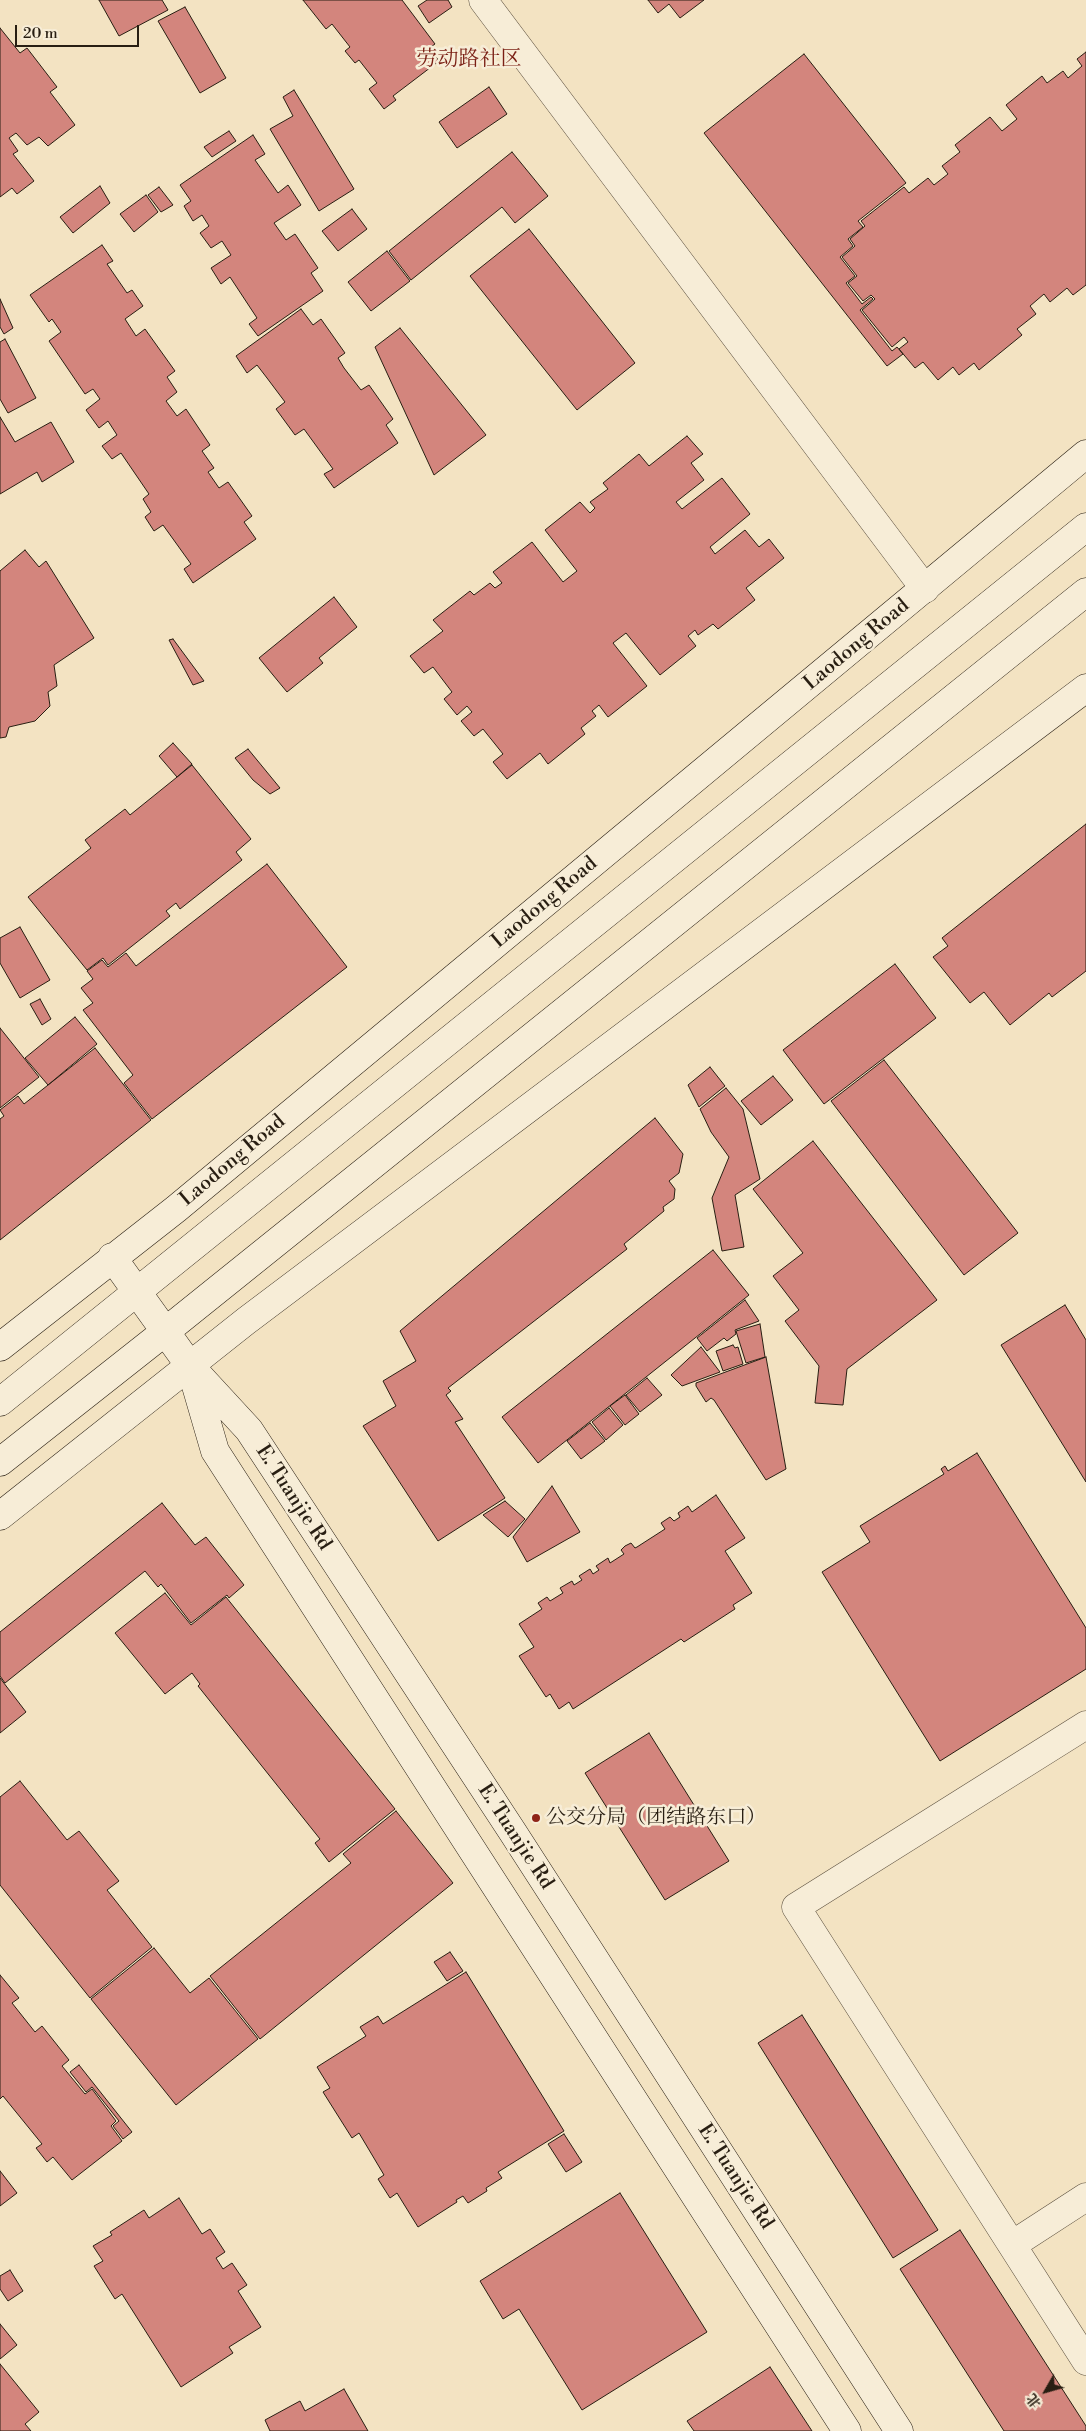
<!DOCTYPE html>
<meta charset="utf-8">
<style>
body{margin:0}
#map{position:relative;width:1086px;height:2431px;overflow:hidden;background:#f3e3c2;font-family:"Libre Bodoni","Noto Serif SC",serif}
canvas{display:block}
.north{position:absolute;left:1021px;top:2366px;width:50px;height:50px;-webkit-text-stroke:4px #f7edd7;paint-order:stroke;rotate:232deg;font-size:14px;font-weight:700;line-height:20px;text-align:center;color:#281e12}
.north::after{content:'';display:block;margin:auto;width:18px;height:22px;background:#281e12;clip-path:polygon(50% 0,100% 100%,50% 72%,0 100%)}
.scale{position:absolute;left:15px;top:25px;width:124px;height:22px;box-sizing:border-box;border:2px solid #281e12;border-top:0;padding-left:6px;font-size:15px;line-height:18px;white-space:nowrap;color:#281e12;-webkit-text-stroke:4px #f7edd7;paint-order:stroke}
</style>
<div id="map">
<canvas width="1086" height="2431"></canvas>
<div class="north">北</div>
<div class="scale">20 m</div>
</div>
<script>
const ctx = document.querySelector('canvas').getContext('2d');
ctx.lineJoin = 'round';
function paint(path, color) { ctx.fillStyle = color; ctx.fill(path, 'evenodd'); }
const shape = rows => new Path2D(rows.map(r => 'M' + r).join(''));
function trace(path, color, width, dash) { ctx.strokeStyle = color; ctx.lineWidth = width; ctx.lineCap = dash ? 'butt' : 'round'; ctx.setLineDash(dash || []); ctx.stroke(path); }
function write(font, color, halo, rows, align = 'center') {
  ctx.font = font + ' "Libre Bodoni","Noto Serif SC",serif'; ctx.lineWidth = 5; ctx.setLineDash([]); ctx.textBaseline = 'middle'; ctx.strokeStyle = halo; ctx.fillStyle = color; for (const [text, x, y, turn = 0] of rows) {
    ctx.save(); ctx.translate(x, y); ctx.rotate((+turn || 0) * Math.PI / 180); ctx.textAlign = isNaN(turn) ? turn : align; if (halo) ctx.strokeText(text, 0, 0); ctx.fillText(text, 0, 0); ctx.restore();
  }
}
const building = shape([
 [99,0,162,0,168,10,119,36,99,0],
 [303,0,402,0,435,44,429,48,439,61,393,96,396,100,384,109,369,89,377,83,359,60,355,63,345,51,350,47,332,24,326,29,303,0],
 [427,0,448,0,452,7,429,23,418,6,427,0],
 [648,0,704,0,680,18,669,4,658,13,648,0],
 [185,7,226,78,200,93,158,21,185,7],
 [0,28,20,53,27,48,57,87,50,92,75,125,48,146,39,137,27,145,16,133,9,138,18,151,13,154,34,181,17,194,12,188,0,197,0,28],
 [1086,52,1086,285,1073,295,1067,288,1050,302,1044,294,1030,306,1036,314,1017,329,1022,335,979,370,974,363,959,375,953,367,938,380,923,362,915,368,899,349,908,342,904,337,892,347,862,310,875,299,871,295,863,301,848,283,857,276,842,257,855,246,850,239,865,226,861,221,904,187,909,193,928,178,934,185,948,174,942,166,960,152,955,145,990,117,1002,131,1017,119,1006,105,1042,76,1047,83,1063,71,1068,78,1082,66,1077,59,1086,52],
 [804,54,906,183,858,221,863,227,848,239,853,246,840,257,855,276,846,283,862,304,871,297,873,299,860,310,892,351,897,347,903,354,887,366,704,133,804,54],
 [489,87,507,114,457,148,439,122,489,87],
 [294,90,354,189,319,211,270,129,293,116,283,97,294,90],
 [229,131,236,141,212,157,204,147,229,131],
 [253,135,265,154,255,160,278,193,288,185,301,205,274,223,286,240,295,234,318,268,311,273,323,291,258,336,249,324,257,318,230,277,221,284,211,268,231,255,222,241,211,248,200,233,209,226,202,215,193,221,184,206,191,201,180,185,253,135],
 [512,152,548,196,515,223,502,207,411,280,389,251,512,152],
 [100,186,110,203,73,233,60,217,100,186],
 [159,187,173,205,161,212,148,195,159,187],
 [146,195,158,212,134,232,120,214,146,195],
 [352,209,367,229,338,251,322,231,352,209],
 [529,229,635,363,577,410,470,276,529,229],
 [102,245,113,261,107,264,127,293,132,290,143,306,125,319,136,336,145,329,175,371,167,377,177,392,166,401,177,416,186,409,210,445,202,451,214,468,208,472,219,488,228,482,252,516,244,522,256,539,193,583,184,569,191,564,163,525,154,531,145,517,151,512,143,499,149,494,121,453,112,459,102,446,117,435,108,421,99,428,86,410,100,399,93,389,85,394,49,341,61,332,52,319,49,322,30,295,102,245],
 [387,251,410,281,371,311,348,282,387,251],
 [0,299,13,328,4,334,0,327,0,299],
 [301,309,313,325,321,319,345,353,338,358,344,368,361,390,369,385,393,419,386,425,398,443,334,488,324,474,333,469,304,429,295,435,276,409,285,402,267,378,257,365,247,373,236,356,301,309],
 [400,328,486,435,434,475,375,347,400,328],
 [5,339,36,398,8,413,0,399,0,342,5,339],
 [0,417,15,442,51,422,74,462,42,482,37,472,0,494,0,417],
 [687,436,703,454,691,463,704,480,676,502,682,509,722,478,750,514,710,547,715,554,745,530,759,547,769,539,784,558,746,588,755,600,718,629,713,624,698,635,695,630,688,636,696,646,660,675,626,633,613,643,647,686,608,717,599,705,592,711,596,716,581,728,585,734,548,764,540,753,507,779,493,762,503,754,483,729,474,736,461,721,472,712,467,706,457,715,444,699,452,692,433,667,424,673,410,656,443,631,433,620,470,591,474,595,490,583,495,588,502,583,493,572,532,542,563,582,577,571,545,530,580,502,590,513,595,508,590,502,608,489,603,483,639,454,649,466,687,436],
 [25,550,39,567,46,561,94,638,54,665,57,686,48,692,50,706,35,721,9,727,6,737,0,738,0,571,25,550],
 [334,597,357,627,319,658,323,663,287,692,259,658,334,597],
 [173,639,204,681,193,685,169,640,173,639],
 [173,743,192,764,177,777,159,756,173,743],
 [248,749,280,788,270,794,253,780,235,758,248,749],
 [192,765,251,839,236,852,242,860,180,909,176,903,166,911,170,916,108,965,103,958,87,970,28,897,91,848,85,840,125,809,130,815,192,765],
 [1086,824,1086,971,1052,997,1049,993,1010,1025,984,992,970,1003,933,957,948,946,942,938,1086,824],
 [267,864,347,967,152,1119,124,1083,133,1075,83,1010,93,1003,81,988,93,979,87,971,102,960,108,967,126,953,136,966,267,864],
 [20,927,50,980,20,998,0,963,0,938,20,927],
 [895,964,936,1018,824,1104,783,1050,895,964],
 [40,999,51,1019,42,1025,30,1004,40,999],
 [75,1017,97,1044,48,1085,25,1058,75,1017],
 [0,1028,39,1077,0,1108,0,1028],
 [95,1048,151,1120,0,1240,0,1119,4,1116,0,1110,18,1096,24,1104,95,1048],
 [884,1060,1018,1233,964,1275,831,1101,884,1060],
 [710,1067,725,1086,699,1107,688,1085,710,1067],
 [773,1076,793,1100,761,1125,741,1101,773,1076],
 [726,1088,743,1109,760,1179,735,1195,744,1247,722,1251,712,1198,729,1157,711,1132,700,1109,726,1088],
 [655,1118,683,1154,679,1173,669,1181,675,1189,674,1199,663,1207,664,1211,624,1244,627,1249,448,1388,451,1391,446,1395,463,1419,455,1422,459,1428,505,1498,438,1541,363,1426,396,1406,383,1381,416,1361,400,1331,655,1118],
 [813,1141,937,1300,847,1369,843,1405,815,1403,819,1366,785,1321,799,1310,773,1276,803,1253,753,1189,813,1141],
 [713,1250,749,1295,538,1463,502,1417,713,1250],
 [745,1300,759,1321,735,1330,736,1334,727,1341,724,1338,707,1351,697,1338,745,1300],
 [1065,1305,1086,1340,1086,1482,1001,1345,1065,1305],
 [760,1324,765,1357,746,1363,736,1331,760,1324],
 [733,1345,735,1348,738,1347,743,1364,723,1371,716,1351,733,1345],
 [701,1347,720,1372,682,1386,671,1375,701,1347],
 [766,1357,786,1469,766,1480,714,1400,711,1398,706,1402,696,1386,696,1383,766,1357],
 [647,1378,662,1395,640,1412,626,1395,647,1378],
 [625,1395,639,1414,625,1425,610,1406,625,1395],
 [609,1408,623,1425,606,1440,592,1422,609,1408],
 [590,1423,605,1441,581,1459,567,1441,590,1423],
 [977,1453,1086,1628,1086,1669,940,1761,822,1572,870,1542,860,1526,944,1474,941,1469,945,1466,948,1471,977,1453],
 [552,1486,580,1532,527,1562,513,1537,552,1486],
 [716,1495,745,1538,725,1551,752,1593,733,1605,735,1609,684,1642,681,1639,573,1709,569,1702,559,1709,550,1694,546,1697,519,1656,534,1647,519,1624,542,1609,538,1603,547,1597,550,1601,563,1593,560,1588,572,1581,574,1585,582,1580,579,1576,590,1569,593,1574,599,1570,596,1566,608,1558,610,1563,624,1554,621,1550,625,1546,631,1543,635,1548,637,1547,665,1529,661,1523,670,1517,674,1521,680,1517,678,1513,688,1506,692,1512,716,1495],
 [505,1501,525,1519,508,1537,483,1515,505,1501],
 [162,1503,195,1545,206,1537,244,1585,229,1598,227,1595,191,1623,161,1584,158,1587,145,1571,5,1683,0,1676,0,1632,162,1503],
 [165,1593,191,1625,226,1597,395,1809,329,1862,315,1843,320,1839,198,1686,200,1684,192,1673,165,1694,115,1633,165,1593],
 [0,1678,26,1712,0,1733,0,1678],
 [649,1733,729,1861,665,1900,585,1773,649,1733],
 [20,1781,67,1840,79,1831,119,1881,107,1890,152,1947,90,1998,0,1885,0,1797,20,1781],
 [396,1811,453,1883,260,2039,210,1976,351,1863,343,1854,396,1811],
 [154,1948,190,1993,209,1978,258,2039,176,2105,91,1999,154,1948],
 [450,1952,463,1971,447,1981,434,1962,450,1952],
 [466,1972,564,2131,498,2172,502,2178,486,2188,487,2191,468,2203,463,2196,456,2200,457,2202,418,2227,397,2193,390,2198,378,2179,384,2175,359,2133,352,2138,323,2092,330,2088,317,2067,366,2036,360,2027,378,2016,383,2024,466,1972],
 [0,1975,19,1998,12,2003,35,2032,42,2026,69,2060,62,2066,85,2094,92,2089,116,2121,111,2126,122,2141,72,2180,53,2157,47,2162,36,2148,42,2144,3,2096,0,2099,0,1975],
 [802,2015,938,2230,893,2258,758,2043,802,2015],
 [79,2065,132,2132,123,2139,113,2126,119,2121,92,2087,86,2092,70,2072,79,2065],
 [564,2134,582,2162,566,2172,548,2144,564,2134],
 [0,2171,17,2193,0,2206,0,2171],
 [620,2193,707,2332,582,2410,519,2309,503,2319,480,2281,620,2193],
 [179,2198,202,2234,210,2229,225,2252,216,2258,223,2269,232,2263,247,2285,238,2291,261,2327,229,2347,233,2353,181,2387,122,2294,115,2299,94,2266,103,2261,93,2246,112,2235,110,2232,144,2210,149,2218,179,2198],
 [960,2230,1086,2426,1086,2431,1004,2431,900,2269,960,2230],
 [10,2270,23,2291,8,2301,0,2289,0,2276,10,2270],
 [0,2324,17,2345,0,2359,0,2324],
 [0,2364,39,2412,25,2424,31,2431,0,2431,0,2364],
 [770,2367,812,2431,694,2431,687,2421,770,2367],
 [344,2389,368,2431,270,2431,265,2420,300,2401,305,2411,344,2389]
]);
const street = shape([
 [483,0,925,589],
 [1086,1725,796,1907,1086,2361],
 [1012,2245,1086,2197]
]);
const secondary = shape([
 [112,1257,190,1366,249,1430,512,1831,899,2431],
 [0,1347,176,1209,1086,454],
 [192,1372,215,1451,847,2431],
 [0,1402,1086,527],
 [0,1462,166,1331,1086,592],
 [0,1516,246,1321,1086,688]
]);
const markers = [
 [536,1818,5,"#8f2418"]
];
const streetNames = [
 ["Laodong Road",857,645,-40],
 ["Laodong Road",545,903,-40],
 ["Laodong Road",233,1161,-40],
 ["E. Tuanjie Rd",293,1498,57],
 ["E. Tuanjie Rd",515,1837,57],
 ["E. Tuanjie Rd",735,2177,57]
];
const poiNames = [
 ["公交分局（团结路东口）",546,1818]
];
const neighbourhoodNames = [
 ["劳动路社区",469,60]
];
paint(building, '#d3857d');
trace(building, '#281e12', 1);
trace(street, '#5b4f3e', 29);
trace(secondary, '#281e12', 29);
trace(street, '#f7edd7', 28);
trace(secondary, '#f7edd7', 28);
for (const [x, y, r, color] of markers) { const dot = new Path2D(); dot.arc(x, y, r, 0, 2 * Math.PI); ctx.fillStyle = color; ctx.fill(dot); trace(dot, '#f7edd7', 2); }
write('20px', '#281e12', '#f7edd7', streetNames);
write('20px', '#281e12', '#f7edd7', poiNames, 'left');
write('21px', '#7a1f14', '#f7edd7', neighbourhoodNames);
</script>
